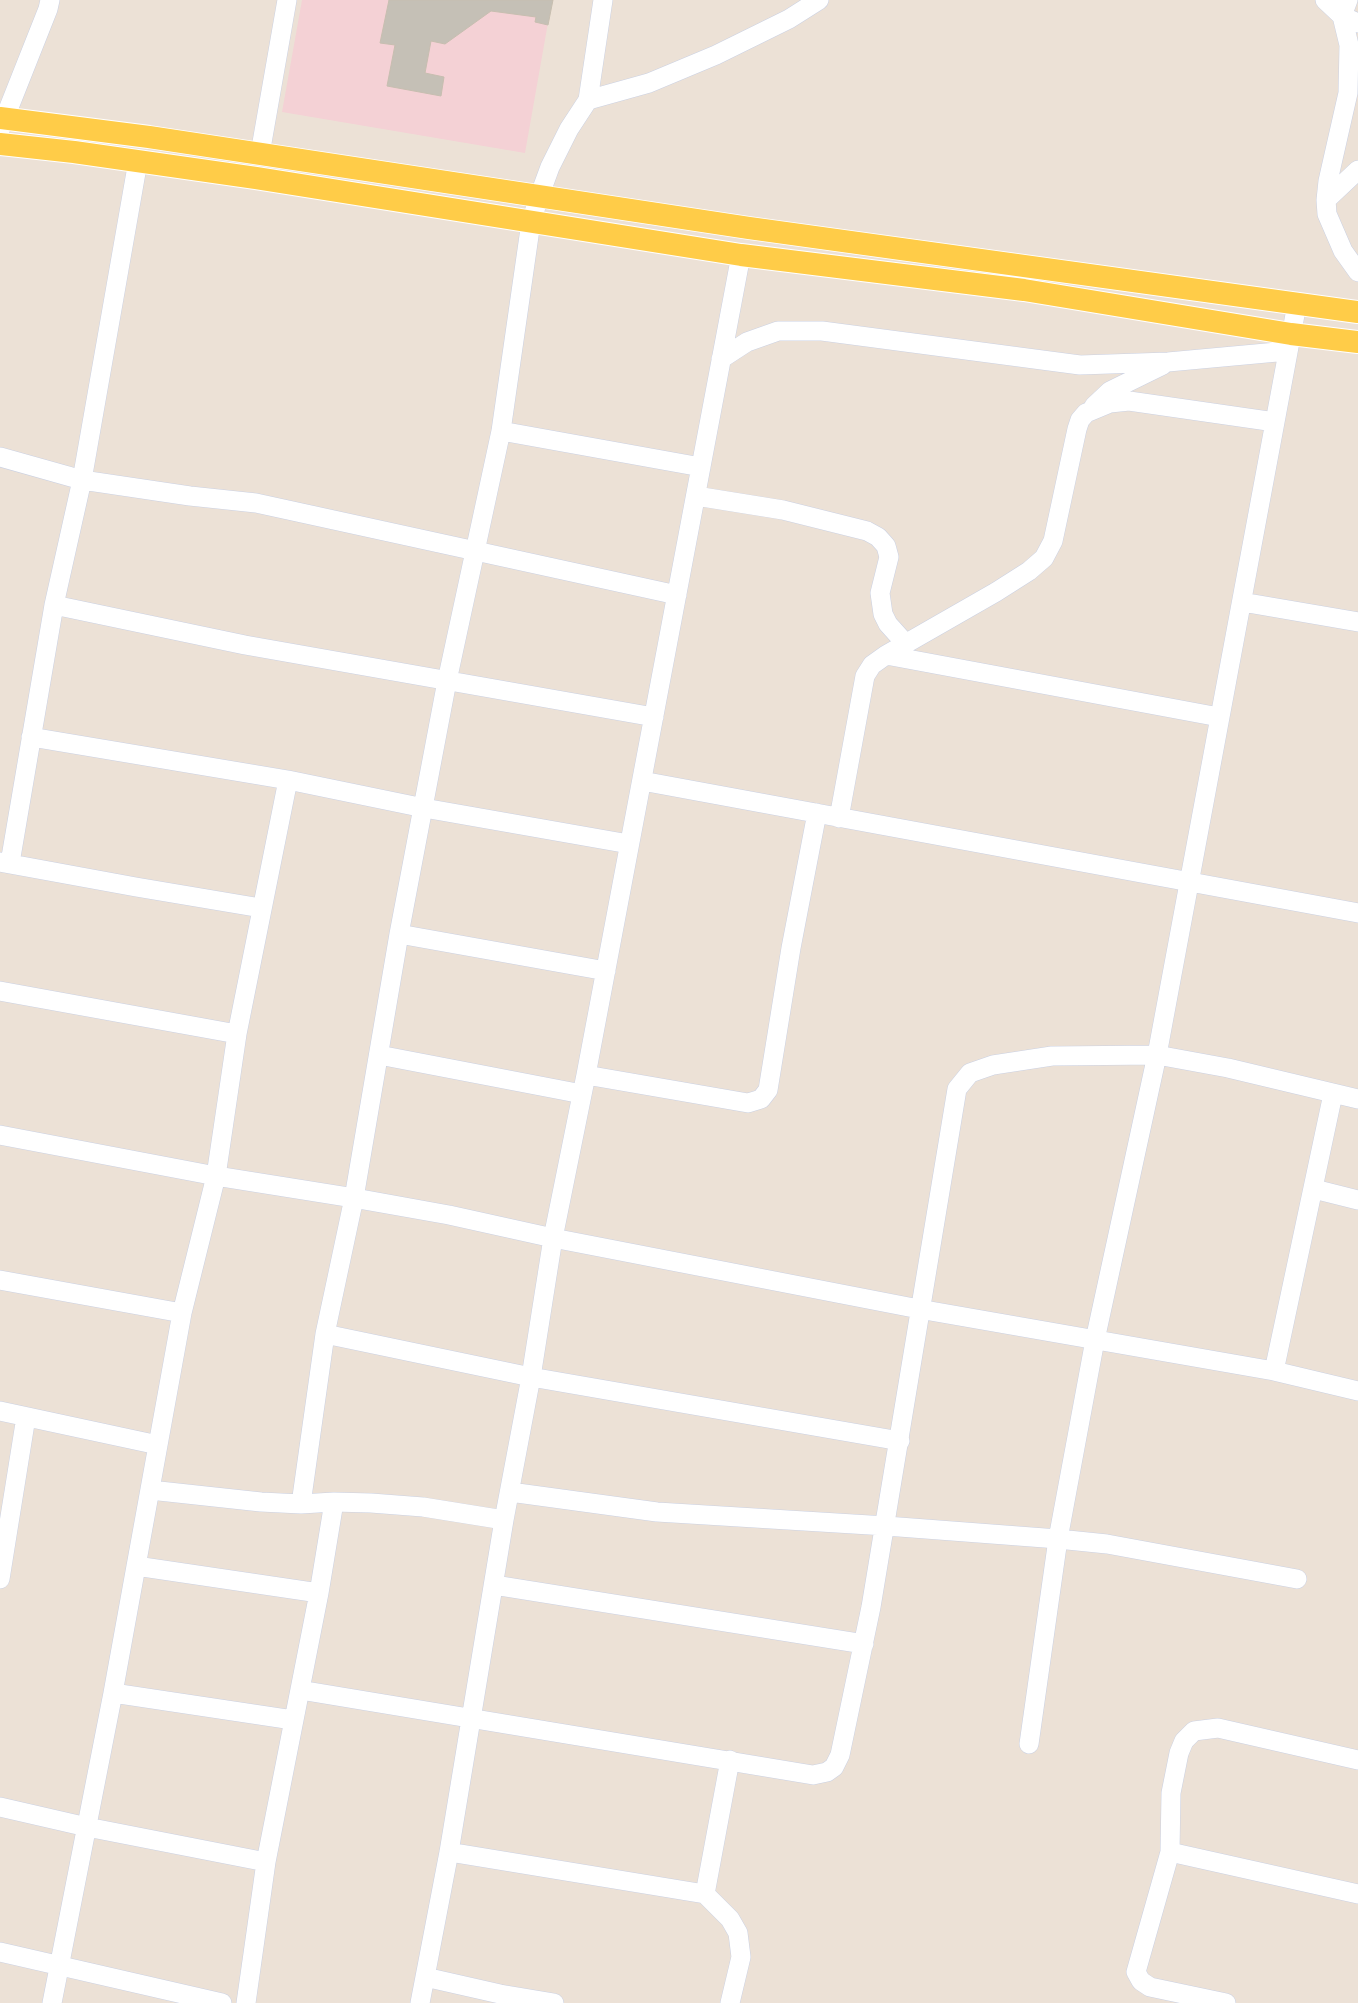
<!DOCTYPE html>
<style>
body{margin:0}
canvas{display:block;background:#ece1d6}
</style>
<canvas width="1358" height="2003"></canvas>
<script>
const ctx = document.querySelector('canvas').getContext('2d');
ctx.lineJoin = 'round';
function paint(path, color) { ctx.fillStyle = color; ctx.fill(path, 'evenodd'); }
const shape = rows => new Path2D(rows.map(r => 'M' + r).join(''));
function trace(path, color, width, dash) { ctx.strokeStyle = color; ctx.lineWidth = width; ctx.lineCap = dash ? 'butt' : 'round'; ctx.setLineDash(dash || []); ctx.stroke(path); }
const medical = shape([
 [302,0,552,0,525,153,282,112]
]);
const building = shape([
 [389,0,553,0,548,25,535,22,536,17,491,11,445,44,431,41,425,73,444,77,441,96,387,86,395,45,380,43,389,0]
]);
const minor = shape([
 [1325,0,1342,16,1358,23],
 [1348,0,1342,16,1349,45,1348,93,1328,181,1326,200,1327,214,1343,251,1358,272],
 [588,100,649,83,716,55,789,19,819,0],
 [0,130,48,9,50,0],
 [260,154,287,0],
 [1326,200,1358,170],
 [721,359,747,342,778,331,822,331,1080,365,1168,362,1288,351],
 [1094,406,1110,391,1163,365],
 [501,431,701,467],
 [0,457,82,480,190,496,256,503,677,595],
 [696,496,783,510,867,531,878,537,886,546,889,557,880,593,883,614,888,624,906,644],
 [1242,602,1358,622],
 [54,605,245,645,654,717],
 [886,655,1219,717],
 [31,737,288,780,424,808,629,844],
 [642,781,1358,913],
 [839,818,865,676,872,665,886,655,996,592,1029,571,1044,558,1053,541,1077,429,1080,420,1086,413,1110,403,1129,401,1275,422],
 [0,862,136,887,261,908],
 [10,863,54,605,82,480,138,161],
 [399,934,606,971],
 [0,991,237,1034],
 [379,1055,582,1094],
 [586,1075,748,1103,761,1099,768,1090,791,948,817,813],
 [0,1135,216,1176,354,1198,449,1215,553,1238,919,1309,1274,1371,1358,1391],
 [1314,1189,1358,1200],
 [0,1280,182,1313],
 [325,1334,531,1377,900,1441],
 [1274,1371,1333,1094],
 [0,1411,158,1445],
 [150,1490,261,1502,301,1504,334,1502,371,1503,423,1507,504,1520],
 [510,1492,657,1512,886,1526,1058,1539,1107,1544,1297,1579],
 [301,1504,325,1334,354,1198,399,934,447,681,501,431,531,222,539,197,550,167,569,129,588,100,603,0],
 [136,1566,319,1593],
 [0,1579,26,1417],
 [494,1585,864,1644],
 [300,1690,813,1775,827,1772,834,1767,840,1755,871,1607,957,1089,970,1073,993,1065,1052,1056,1157,1055,1228,1068,1358,1099],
 [113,1693,293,1720],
 [1029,1744,1058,1539,1095,1340,1157,1055,1297,304],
 [0,1807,87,1827,266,1862],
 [449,1852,705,1894,730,1919,738,1933,741,1957,730,2003],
 [1170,1852,1358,1894],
 [705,1894,730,1760],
 [0,1952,222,2003],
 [425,1977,500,1994,554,2003],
 [52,2003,113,1693,182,1313,216,1176,237,1034,288,780],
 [246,2003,266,1862,319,1593,334,1502],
 [420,2003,449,1852,504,1520,531,1377,553,1238,586,1075,741,255],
 [1226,2003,1150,1987,1141,1981,1136,1972,1170,1852,1171,1793,1179,1753,1184,1741,1194,1731,1218,1728,1358,1760]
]);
const major = shape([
 [0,118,149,137,749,228,1358,312],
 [0,144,74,152,256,178,741,255,1024,290,1291,334,1358,342]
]);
paint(medical, '#f4d1d5');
paint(building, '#c5c0b6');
trace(building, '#c7beb0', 1);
trace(minor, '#cbd1e2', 20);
trace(major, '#fff', 24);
trace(minor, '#fff', 19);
trace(major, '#ffcc48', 22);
</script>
